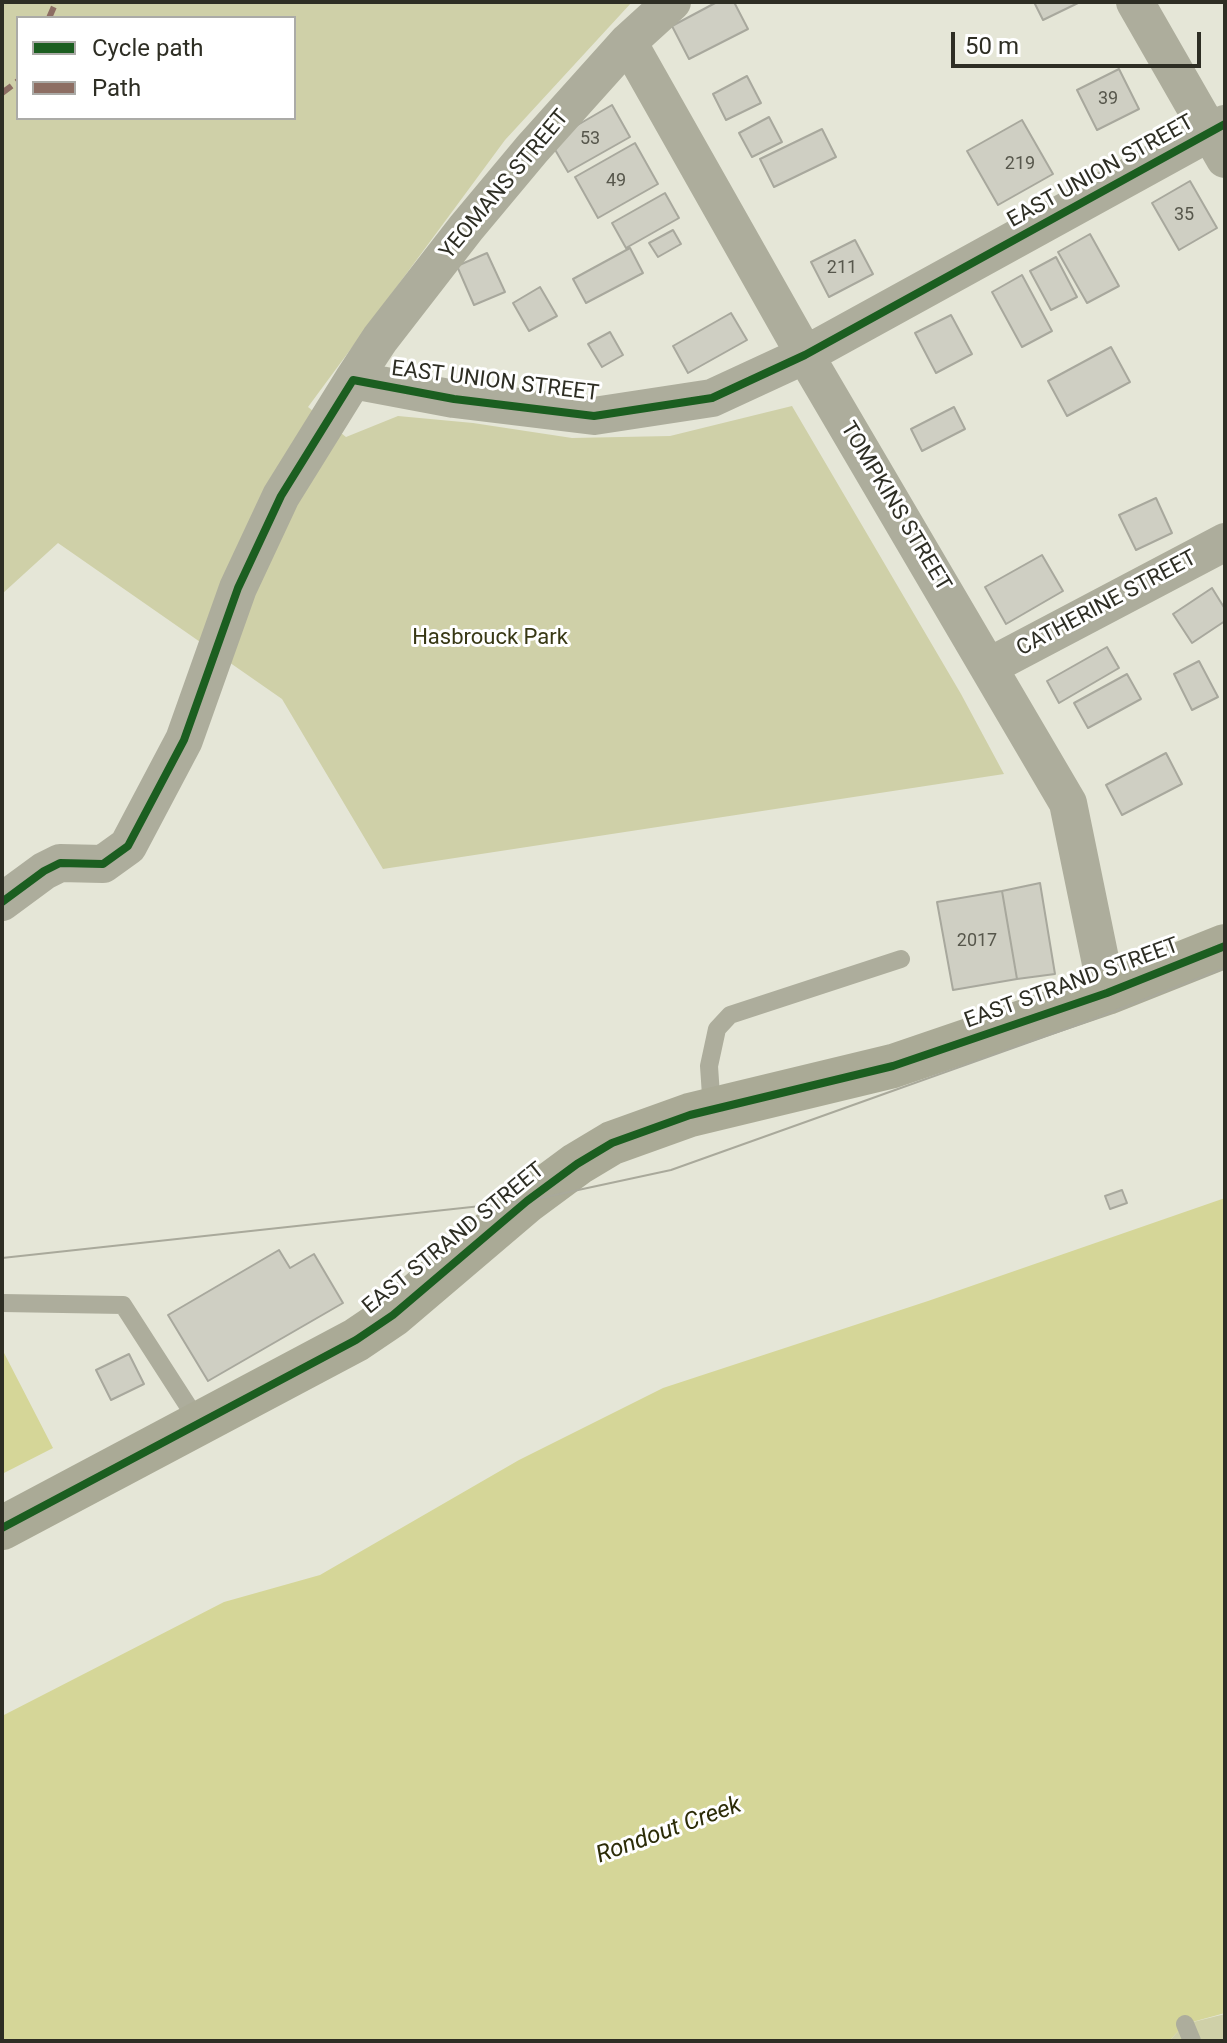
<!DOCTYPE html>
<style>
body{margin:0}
#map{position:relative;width:1227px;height:2043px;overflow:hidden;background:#e5e6d7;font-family:Roboto,sans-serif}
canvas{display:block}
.frame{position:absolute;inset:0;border:4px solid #2e2e24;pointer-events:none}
.legend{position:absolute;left:16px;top:16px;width:280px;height:104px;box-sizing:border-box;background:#fff;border:2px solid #ababa7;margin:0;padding:10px 14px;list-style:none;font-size:24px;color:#2e2e24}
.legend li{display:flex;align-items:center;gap:16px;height:40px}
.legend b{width:40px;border:2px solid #ababa7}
.scale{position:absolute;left:951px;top:32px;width:250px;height:36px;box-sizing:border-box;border:4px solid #2e2e24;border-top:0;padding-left:10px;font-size:24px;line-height:28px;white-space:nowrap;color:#2e2e24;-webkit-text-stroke:6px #fff;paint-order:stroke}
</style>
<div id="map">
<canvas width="1227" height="2043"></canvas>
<div class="frame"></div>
<ul class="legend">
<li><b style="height:10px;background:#1b5e20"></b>Cycle path</li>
<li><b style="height:10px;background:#8d6e63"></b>Path</li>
</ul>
<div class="scale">50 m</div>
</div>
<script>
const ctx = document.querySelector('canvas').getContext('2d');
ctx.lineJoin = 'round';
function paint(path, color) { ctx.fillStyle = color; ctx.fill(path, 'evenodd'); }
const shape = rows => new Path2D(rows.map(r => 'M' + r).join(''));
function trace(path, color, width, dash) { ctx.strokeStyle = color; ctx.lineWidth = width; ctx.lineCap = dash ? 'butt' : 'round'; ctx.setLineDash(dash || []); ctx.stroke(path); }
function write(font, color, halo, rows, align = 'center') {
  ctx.font = font + ' Roboto,sans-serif'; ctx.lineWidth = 6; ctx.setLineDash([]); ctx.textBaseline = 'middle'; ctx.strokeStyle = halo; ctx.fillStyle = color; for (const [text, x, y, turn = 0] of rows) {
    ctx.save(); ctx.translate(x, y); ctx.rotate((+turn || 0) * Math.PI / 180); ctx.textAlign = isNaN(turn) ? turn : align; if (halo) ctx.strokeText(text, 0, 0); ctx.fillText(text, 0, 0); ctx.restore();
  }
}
const green = shape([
 [2,2,632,2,505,140,308,407,346,437,398,416,473,423,572,438,670,436,792,406,961,694,1004,774,383,869,282,699,58,543,2,594],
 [18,18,294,18,294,118,18,118],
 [1225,2014,1225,2041,1169,2041,1185,2024]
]);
const water = shape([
 [1225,1198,1225,2013,1185,2024,1169,2041,2,2041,2,1716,224,1602,320,1575,519,1460,663,1388,928,1301],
 [2,1349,53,1448,2,1474]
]);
const building = shape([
 [717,2,734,2,748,29,689,59,672,26,717,2],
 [1034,2,1078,2,1078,3,1043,20,1034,2],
 [1119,69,1139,109,1097,130,1077,90,1119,69],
 [747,76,761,103,726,120,713,94,747,76],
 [612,105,630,137,568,172,550,141,612,105],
 [769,117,782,142,752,157,739,133,769,117],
 [1022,120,1053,174,998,205,967,151,1022,120],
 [822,129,836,157,774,187,760,159,822,129],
 [635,143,658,184,598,218,575,177,635,143],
 [1190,181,1217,228,1179,250,1152,203,1190,181],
 [665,193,679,218,626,248,612,223,665,193],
 [673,230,681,244,658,257,649,243,673,230],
 [1090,234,1119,286,1087,303,1058,252,1090,234],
 [855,240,873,274,829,297,811,262,855,240],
 [630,248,643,273,586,303,573,279,630,248],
 [487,253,505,292,474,305,457,266,487,253],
 [1056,257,1077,297,1051,310,1030,271,1056,257],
 [1022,275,1052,331,1022,347,992,292,1022,275],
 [540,287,557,316,529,331,513,303,540,287],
 [731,313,747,340,688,373,673,346,731,313],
 [951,315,972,354,936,373,915,333,951,315],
 [610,332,623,355,602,367,588,344,610,332],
 [1111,347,1130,382,1067,416,1048,381,1111,347],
 [954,407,965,429,922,451,911,429,954,407],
 [1156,498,1172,533,1136,550,1119,515,1156,498],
 [1042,555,1063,591,1006,624,985,587,1042,555],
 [1212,588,1225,609,1225,621,1192,643,1173,614,1212,588],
 [1107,647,1119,668,1059,703,1047,681,1107,647],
 [1199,661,1218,697,1192,710,1174,674,1199,661],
 [1127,674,1141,699,1088,728,1074,703,1127,674],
 [1166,753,1182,784,1122,815,1106,785,1166,753],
 [1040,883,1055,974,1017,979,1002,891,1040,883],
 [1002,891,1017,979,953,990,937,902,1002,891],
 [1122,1190,1127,1203,1110,1209,1105,1196,1122,1190],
 [279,1250,290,1268,314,1254,343,1303,208,1381,168,1315,279,1250],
 [129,1354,144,1384,111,1400,96,1370,129,1354]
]);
const lane = shape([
 [712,1110,709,1066,717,1029,730,1015,901,959],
 [2,1303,123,1305,199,1423],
 [1185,2024,1192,2041]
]);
const street = shape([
 [1135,2,1225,159],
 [628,42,805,355,1068,803,1107,993],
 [353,380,380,339,466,228,532,149,628,42,672,2],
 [990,666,1225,542],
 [2,902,44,871,60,863,103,864,128,846,184,740,238,588,281,496,353,380,454,399,594,416,712,398,805,355,1225,124]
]);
const secondary = shape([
 [2,1528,356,1340,393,1315,527,1201,577,1164,612,1143,690,1115,893,1066,1107,993,1225,946]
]);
const tram = shape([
 [2,1258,527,1201,671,1170,1094,1019,1225,968]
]);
const quiet = shape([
 [49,18,56,2],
 [2,93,18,81]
]);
const cycleway = shape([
 [2,902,44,871,60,863,103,864,128,846,184,740,238,588,281,496,353,380,454,399,594,416,712,398,805,355,1225,124],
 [2,1528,356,1340,393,1315,527,1201,577,1164,612,1143,690,1115,893,1066,1107,993,1225,946]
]);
const numberNames = [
 ["39",1108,99],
 ["53",590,139],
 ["219",1020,164],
 ["49",616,181],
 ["35",1184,215],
 ["211",842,268],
 ["2017",977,941]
];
const streetNames = [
 ["EAST UNION STREET",1101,172,-29],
 ["YEOMANS STREET",505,185,-50],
 ["EAST UNION STREET",495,382,7],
 ["TOMPKINS STREET",895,507,59],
 ["CATHERINE STREET",1107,604,-28],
 ["EAST STRAND STREET",1072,984,-20],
 ["EAST STRAND STREET",454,1239,-39]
];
const parkNames = [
 ["Hasbrouck Park",490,638]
];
const waterNames = [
 ["Rondout Creek",669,1831,-20]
];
paint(green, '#cfd0a8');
paint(water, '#d5d698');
paint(building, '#cfcfc3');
trace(building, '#a8a89d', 2);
trace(lane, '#adad9c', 18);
trace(street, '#adad9c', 38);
trace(secondary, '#aaaa96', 44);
trace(tram, '#a9a99b', 2);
trace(quiet, '#8d6e63', 6, [12, 6]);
trace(cycleway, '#1b5e20', 8);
write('18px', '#57574c', null, numberNames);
write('22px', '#2e2e24', '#fff', streetNames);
write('22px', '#383815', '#fff', parkNames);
write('italic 24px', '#2c2c08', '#fff', waterNames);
</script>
